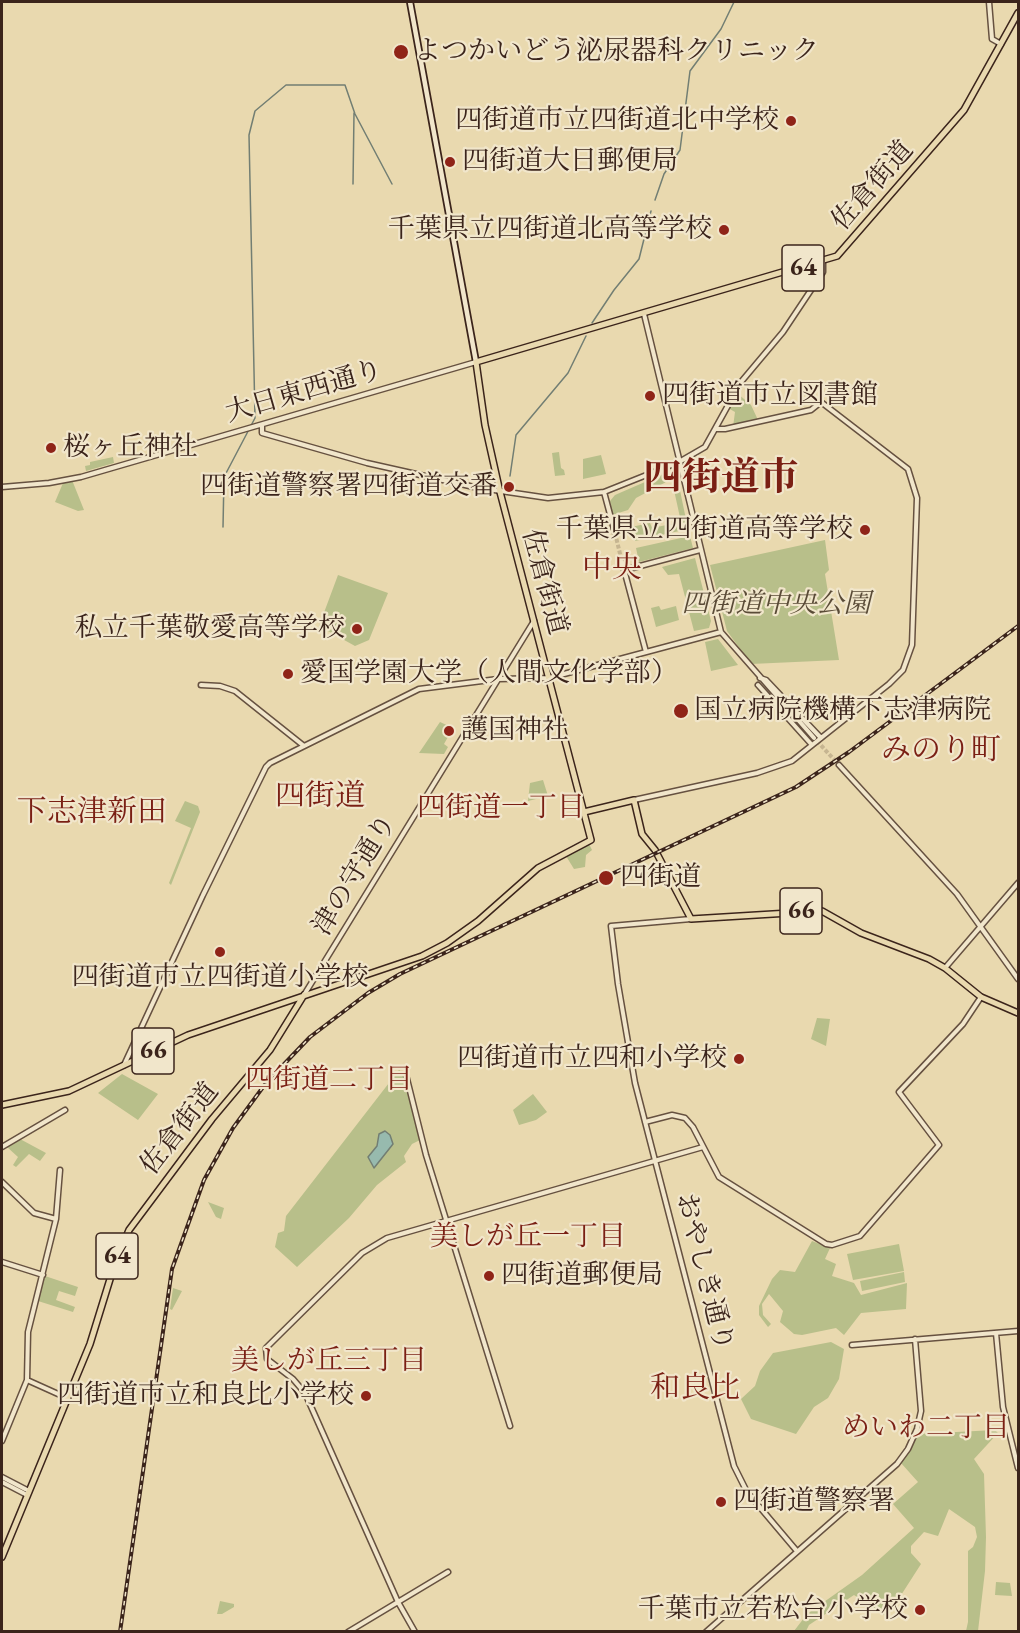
<!DOCTYPE html>
<meta charset="utf-8">
<style>
body{margin:0}
#map{position:relative;width:1020px;height:1633px;overflow:hidden;background:#e9d9af;font-family:"EB Garamond",serif}
canvas{display:block}
.frame{position:absolute;inset:0;border:3px solid #3b241b;pointer-events:none}
</style>
<div id="map">
<canvas width="1020" height="1633"></canvas>
<div class="frame"></div>
</div>
<script>
const ctx = document.querySelector('canvas').getContext('2d');
ctx.lineJoin = 'round';
function paint(path, color) { ctx.fillStyle = color; ctx.fill(path, 'evenodd'); }
const shape = rows => new Path2D(rows.map(r => 'M' + r).join(''));
function trace(path, color, width, dash) { ctx.strokeStyle = color; ctx.lineWidth = width; ctx.lineCap = dash ? 'butt' : 'round'; ctx.setLineDash(dash || []); ctx.stroke(path); }
function write(font, color, halo, rows, align = 'center') {
  ctx.font = font + ' "EB Garamond","Noto Serif JP",serif'; ctx.lineWidth = 4.5; ctx.setLineDash([]); ctx.textBaseline = 'middle'; ctx.strokeStyle = halo; ctx.fillStyle = color; for (const [text, x, y, turn = 0] of rows) {
    ctx.save(); ctx.translate(x, y); ctx.rotate((+turn || 0) * Math.PI / 180); ctx.textAlign = isNaN(turn) ? turn : align; if (halo) ctx.strokeText(text, 0, 0); ctx.fillText(text, 0, 0); ctx.restore();
  }
}
const green = shape([
 [737,393,751,405,758,420,733,427,735,412,728,408],
 [559,452,561,468,564,470,565,475,555,476,552,453],
 [601,455,606,474,583,479,583,459],
 [113,457,114,463,86,471,85,466,90,465,90,462],
 [668,472,673,474,668,481,636,498,628,510,612,515,610,501,615,495],
 [677,476,688,529,635,541,631,527,650,523,652,528,681,522,672,481],
 [72,480,84,510,78,511,55,502,63,483],
 [690,536,693,548,639,562,636,548],
 [825,540,829,570,825,574,839,660,751,664,727,631,710,565],
 [695,558,711,621,709,628,694,631,679,574,668,575,662,567],
 [338,575,388,593,369,640,355,646,319,626],
 [659,606,661,610,676,606,679,620,656,627,651,608],
 [718,639,738,665,711,671,705,642],
 [440,722,453,728,444,744,448,747,444,754,419,753],
 [543,780,548,796,528,801,530,783],
 [185,801,198,806,200,812,171,885,169,883,191,828,175,821],
 [588,842,592,850,586,855,585,867,574,869,566,856,568,852],
 [817,1018,830,1019,826,1046,811,1039],
 [399,1070,406,1075,422,1139,412,1144,404,1156,406,1162,377,1185,349,1218,297,1267,275,1247,278,1233,284,1231,286,1216],
 [122,1074,158,1094,138,1120,98,1093],
 [533,1094,547,1112,536,1120,519,1125,513,1110],
 [20,1139,46,1153,40,1161,29,1154,16,1167,13,1165,18,1157,7,1147],
 [208,1202,224,1208,221,1219,216,1217],
 [812,1241,830,1248,825,1259,836,1264,832,1276,854,1283,861,1295,907,1283,906,1309,861,1313,844,1335,836,1328,802,1335,794,1334,780,1322,783,1311,769,1294,762,1304,763,1315,771,1324,768,1327,759,1315,759,1306,772,1279,780,1270,795,1272],
 [899,1244,904,1271,853,1280,847,1254],
 [904,1272,905,1282,862,1291,860,1281],
 [45,1276,78,1287,75,1296,59,1291,56,1300,75,1307,73,1312,38,1301],
 [173,1288,182,1291,172,1310,170,1309],
 [831,1342,844,1349,839,1379,828,1398,814,1407,796,1434,751,1419,741,1399,755,1386,760,1371,773,1353],
 [995,1430,998,1433,974,1459,984,1474,986,1537,985,1571,978,1631,966,1631,968,1622,968,1551,973,1547,977,1537,975,1527,949,1509,938,1536,924,1532,911,1546,911,1553,921,1564,887,1617,854,1595,809,1625,806,1631,794,1631,807,1614,862,1575,914,1528,893,1504,918,1482,901,1463,918,1434],
 [996,1582,1010,1583,1012,1596,995,1595],
 [220,1601,234,1604,234,1607,222,1614,217,1614]
]);
const water = shape([
 [385,1131,390,1135,393,1144,374,1168,368,1157,377,1146,379,1134,385,1131]
]);
const stream = shape([
 [353,184,354,113],
 [655,200,664,174,680,150,690,71,721,29,734,2],
 [592,323,614,290,639,259,651,211],
 [510,476,516,435,568,373,586,336],
 [223,527,224,477,255,418,249,135,255,111,286,85,345,85,355,114,392,184]
]);
const tertiaryTunnel = shape([
 [615,533,622,562],
 [817,741,839,765]
]);
const tertiary = shape([
 [989,2,992,39,1001,44],
 [644,314,721,632,814,738],
 [262,425,262,433,367,463,474,487,548,498,604,492,679,462,705,447,741,382,783,332,823,272,823,262],
 [2,487,49,483,81,477,476,362],
 [604,492,615,533],
 [622,562,646,652],
 [625,570,700,550],
 [760,678,766,680,821,738],
 [201,685,220,686,235,691,304,746],
 [758,685,812,745],
 [839,765,957,894,1018,979],
 [634,800,757,773,792,761,889,684,903,670,912,645,917,498,908,469,821,402,811,410,725,429,716,429],
 [691,919,611,926,618,984,635,1083,734,1466,747,1492,796,1550],
 [945,968,1018,883],
 [304,995,534,621],
 [124,1065,203,895,266,767,270,763,419,689,498,679,549,678,721,632],
 [406,1075,426,1155,510,1426],
 [645,1122,672,1115,685,1118,693,1127,719,1177,826,1244,832,1245,860,1236,939,1145,899,1092,963,1024,981,997],
 [2,1147,65,1110],
 [2,1182,34,1213,56,1219],
 [2,1262,43,1275],
 [996,1333,1003,1407,1018,1468],
 [852,1345,1018,1331],
 [27,1380,67,1398],
 [2,1441,27,1380,28,1332,56,1219,60,1170],
 [2,1477,29,1491],
 [2,1482,27,1495],
 [348,1632,448,1572],
 [415,1632,398,1602,305,1393,293,1379,267,1359,266,1348,362,1253,387,1238,703,1147],
 [706,1632,897,1464,908,1449,917,1429,921,1411,915,1339]
]);
const secondary = shape([
 [410,2,476,362]
]);
const primary = shape([
 [584,812,634,800,642,834,655,850,691,919,822,911,861,933,929,959,945,968,981,997,1018,1013],
 [2,1105,69,1091,188,1035,422,956,447,943,478,921,538,868,591,840,500,492,485,425,476,362,837,256,964,110,1018,13],
 [2,1557,90,1344,115,1263,129,1230,212,1119,270,1050,304,995]
]);
const rail = shape([
 [120,1632,172,1269,204,1180,233,1128,266,1083,310,1037,368,993,400,974,796,787,849,752,1018,626]
]);
const markers = [
 [401,52,8,"#8f2418"],
 [791,121,6,"#8f2418"],
 [450,162,6,"#8f2418"],
 [724,230,6,"#8f2418"],
 [650,396,6,"#8f2418"],
 [51,448,6,"#8f2418"],
 [509,487,6,"#8f2418"],
 [865,530,6,"#8f2418"],
 [357,629,6,"#8f2418"],
 [288,674,6,"#8f2418"],
 [681,711,8,"#8f2418"],
 [449,731,6,"#8f2418"],
 [606,878,8,"#8f2418"],
 [220,952,6,"#8f2418"],
 [739,1059,6,"#8f2418"],
 [489,1276,6,"#8f2418"],
 [366,1396,6,"#8f2418"],
 [721,1502,6,"#8f2418"],
 [920,1610,6,"#8f2418"]
];
const shields = [
 [803,268,42],
 [801,911,42],
 [153,1051,42],
 [117,1256,42]
];
const shieldNames = [
 ["64",803,268],
 ["66",801,911],
 ["66",153,1051],
 ["64",117,1256]
];
const poiNames = [
 ["よつかいどう泌尿器科クリニック",414,52],
 ["四街道市立四街道北中学校",779,121,"right"],
 ["四街道大日郵便局",462,162],
 ["千葉県立四街道北高等学校",712,230,"right"],
 ["四街道市立図書館",662,396],
 ["桜ヶ丘神社",63,448],
 ["四街道警察署四街道交番",497,487,"right"],
 ["千葉県立四街道高等学校",853,530,"right"],
 ["私立千葉敬愛高等学校",345,629,"right"],
 ["愛国学園大学（人間文化学部）",300,674],
 ["国立病院機構下志津病院",694,711],
 ["護国神社",461,731],
 ["四街道",620,878],
 ["四街道市立四街道小学校",220,978,"center"],
 ["四街道市立四和小学校",727,1059,"right"],
 ["四街道郵便局",501,1276],
 ["四街道市立和良比小学校",354,1396,"right"],
 ["四街道警察署",733,1502],
 ["千葉市立若松台小学校",908,1610,"right"]
];
const streetNames = [
 ["佐倉街道",873,186,-49],
 ["大日東西通り",304,392,-16],
 ["佐倉街道",544,582,75],
 ["津の守通り",355,875,-59],
 ["佐倉街道",180,1129,-52],
 ["おやしき通り",704,1272,76]
];
const parkNames = [
 ["四街道中央公園",776,605]
];
const neighbourhoodNames = [
 ["四街道一丁目",501,808],
 ["四街道二丁目",329,1080],
 ["美しが丘一丁目",528,1237],
 ["美しが丘三丁目",329,1361],
 ["めいわ二丁目",926,1428]
];
const quarterNames = [
 ["中央",612,569],
 ["みのり町",941,751],
 ["四街道",320,797],
 ["下志津新田",92,813],
 ["和良比",695,1389]
];
const townNames = [
 ["四街道市",721,479]
];
paint(green, '#b8bf8a');
paint(water, '#97baae');
trace(water, '#727e73', 1.5);
trace(stream, '#727e73', 1.5);
trace(tertiaryTunnel, '#c6b591', 4, [4, 2]);
trace(tertiary, '#665140', 7);
trace(secondary, '#3b241b', 8);
trace(primary, '#3b241b', 8);
trace(tertiary, '#f1e6cb', 4);
trace(secondary, '#f1e6cb', 4.5);
trace(primary, '#e9d9af', 5);
trace(rail, '#3b241b', 4);
trace(rail, '#f1e6cb', 1.5, [4.5]);
for (const [x, y, r, color] of markers) { const dot = new Path2D(); dot.arc(x, y, r, 0, 2 * Math.PI); ctx.fillStyle = color; ctx.fill(dot); trace(dot, '#f1e6cb', 2); }
for (const [x, y, w] of shields) { const box = new Path2D(); box.roundRect(x - w / 2, y - 23, w, 46, 4.5); ctx.fillStyle = '#f1e6cb'; ctx.fill(box); trace(box, '#3b241b', 1.5); }
write('bold 26px', '#3b241b', null, shieldNames);
write('27px', '#3b241b', '#f1e6cb', poiNames, 'left');
write('27px', '#3b241b', '#f1e6cb', streetNames);
write('italic 27px', '#5a4b37', '#f1e6cb', parkNames);
write('28px', '#7a1f14', '#f1e6cb', neighbourhoodNames);
write('30px', '#7a1f14', '#f1e6cb', quarterNames);
write('bold 39px', '#7a1f14', '#f1e6cb', townNames);
</script>
